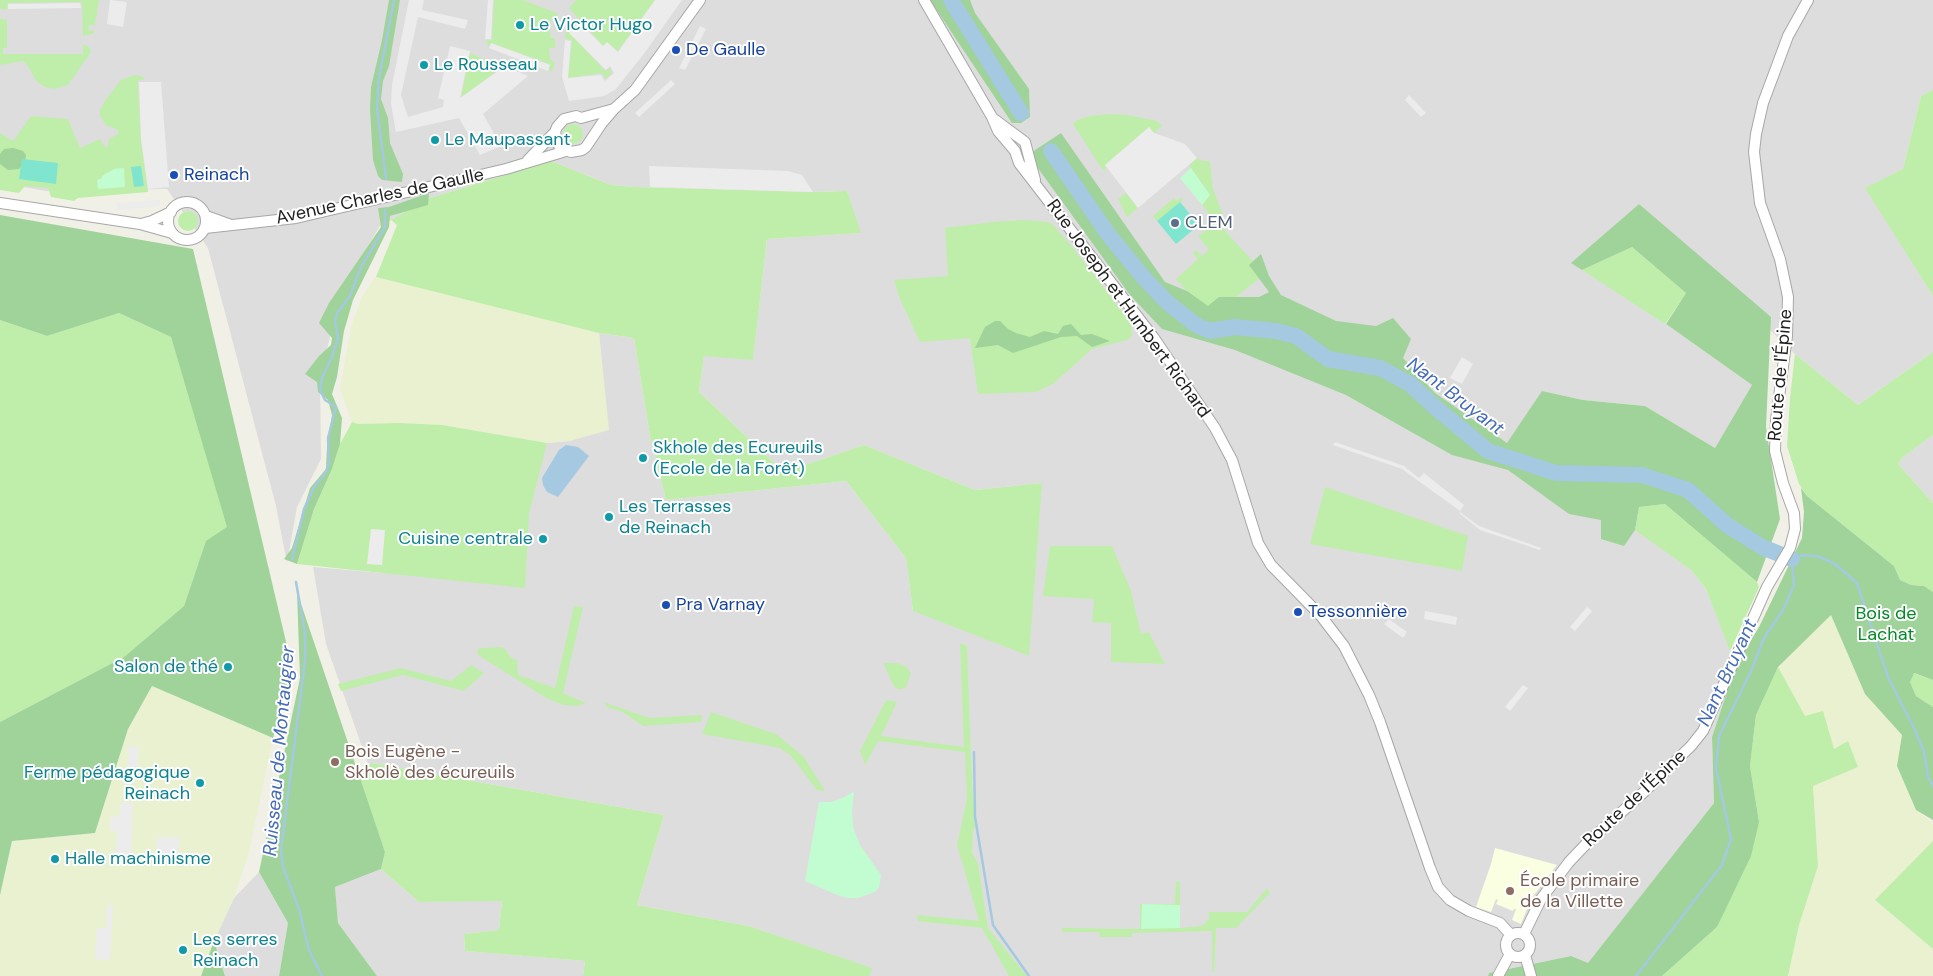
<!DOCTYPE html>
<meta charset="utf-8">
<style>
body{margin:0}
canvas{display:block;background:#f1f0e6}
</style>
<canvas width="1933" height="976"></canvas>
<script>
const ctx = document.querySelector('canvas').getContext('2d');
ctx.lineJoin = 'round';
function paint(path, color) { ctx.fillStyle = color; ctx.fill(path, 'evenodd'); }
const shape = rows => new Path2D(rows.map(r => 'M' + r).join(''));
function trace(path, color, width, dash) { ctx.strokeStyle = color; ctx.lineWidth = width; ctx.lineCap = dash ? 'butt' : 'round'; ctx.setLineDash(dash || []); ctx.stroke(path); }
function write(font, color, halo, rows, align = 'center') {
  ctx.font = font + ' "DM Sans",sans-serif'; ctx.lineWidth = 4; ctx.setLineDash([]); ctx.textBaseline = 'middle'; ctx.strokeStyle = halo; ctx.fillStyle = color; for (const [text, x, y, turn = 0] of rows) {
    ctx.save(); ctx.translate(x, y); ctx.rotate((+turn || 0) * Math.PI / 180); ctx.textAlign = isNaN(turn) ? turn : align; if (halo) ctx.strokeText(text, 0, 0); ctx.fillText(text, 0, 0); ctx.restore();
  }
}
const residential = shape([
 [0,0,1933,0,1933,90,1921,96,1903,169,1866,188,1933,296,1933,352,1858,405,1795,354,1639,204,1572,263,1666,324,1752,385,1715,448,1645,406,1583,400,1542,391,1621,519,1691,570,1706,589,1736,665,1712,737,1714,803,1588,964,1571,956,1489,973,1488,976,870,976,871,968,749,926,637,905,664,815,371,763,368,764,326,644,313,567,384,573,522,486,547,443,569,441,608,430,599,333,634,338,650,436,666,500,846,481,906,558,913,611,1042,483,975,490,864,445,784,472,699,392,704,355,753,359,767,239,860,233,847,191,813,192,636,187,611,185,551,161,427,199,379,227,340,297,320,377,321,459,297,507,287,563,276,506,208,248,167,189,46,191,0,183],
 [1933,435,1933,503,1898,464,1903,457],
 [381,869,419,902,502,900,499,930,464,934,465,951,585,961,583,976,377,976,338,923,335,887],
 [259,872,288,923,279,976,225,976,214,941,234,898]
]);
const education = shape([
 [1495,848,1557,865,1531,899,1521,924,1512,920,1516,909,1514,909,1513,911,1496,904,1498,900,1496,899,1491,912,1476,907,1491,864]
]);
const farmland = shape([
 [376,277,599,333,609,430,569,441,547,443,442,425,399,423,358,424,352,422,340,389,351,327,362,296],
 [1831,614,1865,694,1902,735,1897,766,1916,810,1933,823,1933,841,1875,900,1933,949,1933,976,1788,976,1799,925,1818,866,1813,786,1834,749,1805,716,1778,667],
 [152,686,273,738,249,852,234,898,214,941,201,976,0,976,0,895,12,841,95,833,128,729]
]);
const grass = shape([
 [0,0,99,0,95,25,89,25,88,30,95,31,93,34,83,36,82,2,8,3,7,10,0,9],
 [494,0,523,0,557,13,557,18,551,18,550,38,555,38,555,48,549,48,550,60,555,62,553,69,551,71,548,72,550,64,491,43,488,47,486,40,492,40],
 [576,0,655,0,618,51,612,46,607,50,569,8],
 [0,18,7,20,7,48,3,48,3,54,83,54,83,44,89,47,91,52,68,85,55,89,45,87,37,82,27,65,23,61,0,65],
 [570,26,572,27,569,32,605,71,610,68,611,74,608,77,605,79,602,73,563,79,568,75,572,40,565,39,566,29],
 [470,53,502,67,461,98],
 [135,75,142,76,145,80,138,80,138,84,141,141,148,192,78,198,74,201,51,197,48,188,25,186,19,193,0,190,0,133,13,141,31,116,68,119,80,148,100,139,105,147,108,146,109,139,118,134,118,130,106,125,100,116,100,110,106,99,121,80],
 [1933,90,1933,296,1865,188,1903,169,1921,96],
 [1108,114,1128,115,1157,121,1162,126,1154,133,1149,127,1105,165,1106,170,1102,169,1073,124,1077,120,1090,116],
 '563 134a10 10 0 1 1 20 0a10 10 0 1 1-20 0Z',
 [1197,158,1203,161,1210,161,1213,189,1223,215,1215,221,1202,205,1210,195,1189,165],
 [551,161,611,185,636,187,813,192,847,191,861,233,767,239,753,360,704,356,699,392,784,472,864,445,975,490,1042,483,1029,656,913,611,906,558,846,481,666,500,650,436,634,338,599,333,376,277,397,225,391,220,427,199],
 [1126,193,1138,208,1127,217,1118,199],
 [1181,197,1183,200,1157,221,1153,216,1174,198,1176,201],
 '178 221a10 10 0 1 1 20 0a10 10 0 1 1-20 0Z',
 [1024,220,1048,222,1052,224,1069,243,1131,323,1132,336,1127,340,1092,349,1053,384,1036,392,978,394,970,338,920,342,899,297,894,280,948,276,945,228,993,222],
 [1217,222,1259,268,1261,277,1236,297,1219,297,1208,307,1187,291,1176,279,1198,259,1193,253,1196,250,1202,256,1209,250,1198,236],
 [1632,247,1686,293,1665,324,1582,270],
 [119,313,171,337,228,527,206,542,184,606,124,657,0,722,0,320,47,336],
 [1933,352,1933,435,1903,457,1898,464,1933,503,1933,592,1924,586,1911,585,1900,580,1894,566,1807,496,1799,484,1787,446,1790,398,1795,354,1858,405],
 [352,422,358,424,399,423,442,425,547,443,529,514,525,588,297,564,314,509,332,469,340,444],
 [1325,487,1468,536,1462,571,1310,544],
 [1665,504,1757,582,1759,587,1730,651,1706,589,1691,570,1635,530,1639,507],
 [1050,546,1112,546,1131,591,1141,634,1149,632,1165,664,1111,662,1111,623,1092,622,1094,599,1043,596],
 [574,606,583,607,563,693,586,703,577,706,563,705,548,699,478,655,477,651,479,648,501,647,506,650,511,658,517,660,518,675,555,688],
 [960,643,967,646,972,784,976,824,973,831,972,853,978,863,988,928,1027,976,1009,976,982,928,918,921,917,915,979,921,957,845,967,799,965,752,878,741,865,765,860,751,886,700,897,702,881,736,964,747],
 [885,663,897,663,907,667,911,673,906,687,902,689,897,689,893,685,884,664],
 [471,665,484,673,464,691,403,675,341,691,338,684,401,668,451,681],
 [1778,667,1805,716,1823,711,1834,749,1848,741,1858,767,1813,786,1818,866,1799,925,1788,976,1662,976,1717,927,1759,822,1750,766,1756,715],
 [1913,673,1933,680,1933,707,1916,696,1910,682],
 [604,702,649,718,702,715,701,722,643,726,623,712,607,707],
 [711,712,776,734,804,757,825,791,817,790,791,756,780,748,702,734],
 [371,763,664,815,637,905,749,926,872,968,870,976,583,976,585,961,465,951,464,934,499,930,502,901,419,902,381,869,385,852,358,775],
 [1933,841,1933,949,1875,900],
 [1180,881,1180,928,1202,926,1209,919,1209,912,1247,912,1267,888,1270,893,1236,928,1216,928,1214,972,1212,972,1212,931,1132,933,1132,937,1100,937,1099,932,1063,932,1061,928,1140,929,1140,904,1175,904,1176,882]
]);
const forest = shape([
 [389,0,400,0,389,66,383,81,381,99,388,118,390,143,403,174,402,182,382,180,378,176,373,160,370,109,371,87,382,40],
 [930,0,970,0,975,13,1029,89,1030,117,1021,123,1012,123],
 [1061,133,1165,282,1187,291,1208,306,1219,297,1259,297,1269,292,1249,265,1261,254,1269,276,1281,295,1336,321,1376,326,1393,318,1411,339,1403,358,1435,393,1507,443,1542,391,1583,400,1645,406,1715,448,1752,385,1666,324,1686,293,1632,247,1582,270,1571,263,1639,204,1771,317,1766,427,1780,519,1757,582,1665,504,1639,507,1635,530,1624,546,1601,539,1601,520,1569,514,1508,470,1452,455,1346,395,1235,350,1162,329,1130,295,1032,160,1032,152],
 [13,148,23,151,26,155,25,163,19,169,8,170,0,164,0,154,4,149],
 [429,193,428,205,390,216,389,227,353,300,344,331,337,377,332,394,342,418,340,444,332,469,314,509,297,564,284,559,292,548,310,488,326,469,327,446,332,415,328,400,318,392,317,382,305,374,319,356,331,345,332,338,319,323,329,303,381,227,378,208,389,207],
 [0,215,193,249,292,667,273,738,152,686,128,729,95,833,12,841,0,895,0,722,124,657,184,606,206,541,227,527,171,337,119,313,47,336,0,320],
 [995,321,1000,321,1008,329,1016,333,1030,337,1044,331,1058,334,1063,326,1071,324,1081,335,1092,334,1110,341,1092,347,1077,336,1061,337,1013,353,998,345,975,348,985,327],
 [1801,488,1807,496,1894,566,1900,580,1911,585,1924,586,1933,592,1933,680,1914,673,1910,682,1916,696,1933,707,1933,820,1916,810,1897,766,1902,735,1865,694,1831,615,1778,667,1756,715,1750,766,1759,822,1751,856,1717,927,1662,976,1488,976,1489,973,1571,956,1588,963,1714,803,1712,737,1736,665,1759,627,1802,538,1804,512],
 [297,592,385,852,381,869,335,887,338,923,377,976,279,976,288,923,259,872,300,678],
 [214,941,225,976,201,976]
]);
const park = shape([
 [124,168,125,187,98,189,97,180,102,178,102,176,114,169],
 [1191,168,1210,195,1202,205,1180,178],
 [853,792,854,793,852,811,853,827,860,845,881,875,879,887,875,892,858,898,848,898,835,894,805,881,819,802,832,802,845,797],
 [1142,904,1180,905,1180,928,1141,929]
]);
const pitch = shape([
 [22,159,58,163,56,184,19,179],
 [141,166,144,186,134,187,131,167],
 [1180,202,1199,225,1176,244,1157,221]
]);
const parking = shape([
 [110,0,127,2,123,27,107,24],
 [409,0,424,0,422,10,468,20,465,29,418,17,401,95,408,117,443,107,444,100,438,98,450,46,470,51,460,98,505,66,528,76,483,114,501,146,480,155,459,118,396,132,391,104,392,85],
 [488,0,493,0,491,39,485,39],
 [655,0,682,0,646,51,616,89,604,96,569,101,562,77,565,40,571,41,568,78,601,75,605,81,614,73,610,66,606,70,569,33,579,22,603,46,607,42,618,52],
 [80,3,81,8,8,9,8,4],
 [700,26,706,29,685,70,679,68],
 [491,43,550,65,548,71,489,48],
 [671,80,675,84,639,117,635,113],
 [139,82,161,82,169,187,148,189,141,139],
 [1409,95,1426,113,1421,117,1405,100],
 [1149,127,1154,133,1185,144,1197,158,1138,208,1105,165],
 [649,166,788,171,802,175,813,192,650,187],
 [160,200,160,206,117,210,117,203],
 [1462,357,1473,364,1462,384,1450,378],
 [1335,442,1404,466,1419,478,1424,473,1464,505,1460,511,1402,469,1333,445],
 [1460,512,1479,526,1541,548,1540,550,1480,530,1459,513],
 [371,529,385,530,382,565,367,564],
 [1587,607,1592,611,1575,631,1570,627],
 [1425,611,1457,617,1456,625,1424,619],
 [1389,619,1407,632,1403,638,1384,624],
 [1523,685,1528,688,1510,711,1505,707],
 [129,746,139,747,137,772,127,771],
 [121,802,133,803,131,856,115,855,118,833,110,830,111,817,119,816],
 [157,837,180,838,178,854,156,853],
 [107,905,113,905,110,960,95,959,97,928,106,928]
]);
const water = shape([
 [566,445,578,447,589,456,558,497,547,492,543,485,542,478,559,450]
]);
const stream = shape([
 [386,179,377,107,379,78,394,0],
 [292,559,304,509,314,487,326,472,329,463,328,438,336,407,325,400,320,390,322,377,332,357,338,338,335,321,337,313,350,296,361,267,385,227,385,210],
 [296,582,305,633,305,661,281,850,283,867,299,909,309,950,322,976],
 [974,752,975,817,993,925,1029,976],
 [1636,976,1722,865,1731,839,1716,768,1719,736,1751,671,1764,638,1783,610,1794,585,1792,559,1805,555,1820,557,1835,564,1857,583,1888,677,1915,730,1924,752,1928,777,1933,786]
]);
const river = shape([
 [951,0,1021,113],
 [1051,151,1108,234,1144,278,1168,303,1196,325,1210,331,1235,327,1276,331,1296,336,1328,359,1380,368,1410,384,1435,407,1488,451,1556,473,1642,475,1688,490,1727,525,1762,547,1792,559]
]);
const tertiary = shape([
 [924,0,992,117,998,131,1015,151,1019,163,1154,338,1215,428,1232,460,1258,543,1271,565,1321,616,1344,646,1369,695,1380,722,1430,868,1438,887,1450,900,1469,911,1500,923,1511,935],
 [614,109,581,118,576,116,564,119,557,127,555,132,557,143,561,148,571,152,582,150,586,147,602,123,614,109,635,90,700,0],
 [994,119,1025,142,1035,180],
 [528,160,555,132],
 '168 221a19 19 0 1 1 38 0a19 19 0 1 1-38 0Z',
 [0,203,140,224,172,233],
 [206,216,231,225],
 [141,224,152,221,171,212],
 [205,228,296,218,506,169,566,151],
 '1506 945a12 12 0 1 1 24 0a12 12 0 1 1-24 0Z',
 [1524,934,1541,899,1569,862,1588,842,1644,792,1691,746,1703,731,1767,587,1790,548,1795,529,1794,513,1783,483,1775,451,1776,420,1787,336,1788,297,1780,259,1760,203,1754,152,1756,134,1763,103,1788,36,1808,0],
 [1525,955,1531,976],
 [1498,976,1510,954]
]);
const markers = [
 [520,25,5,"#0f9aa8"],
 [676,50,5,"#1a4fb4"],
 [424,65,5,"#0f9aa8"],
 [435,140,5,"#0f9aa8"],
 [174,175,5,"#1a4fb4"],
 [1175,223,5,"#5c6f8a"],
 [643,458,5,"#0f9aa8"],
 [609,517,5,"#0f9aa8"],
 [543,539,5,"#0f9aa8"],
 [666,605,5,"#1a4fb4"],
 [1298,612,5,"#1a4fb4"],
 [228,667,5,"#0f9aa8"],
 [335,762,5,"#8d6e63"],
 [200,783,5,"#0f9aa8"],
 [55,859,5,"#0f9aa8"],
 [1510,891,5,"#8d6e63"],
 [183,950,5,"#0f9aa8"]
];
const cultureNames = [
 ["Le Victor Hugo",530,25],
 ["Le Rousseau",434,65],
 ["Le Maupassant",445,140],
 ["Skhole des Ecureuils",653,448],
 ["(Ecole de la Forêt)",653,469],
 ["Les Terrasses",619,507],
 ["de Reinach",619,528],
 ["Cuisine centrale",533,539,"right"],
 ["Salon de thé",218,667,"right"],
 ["Ferme pédagogique",190,773,"right"],
 ["Reinach",190,794,"right"],
 ["Halle machinisme",65,859],
 ["Les serres",193,940],
 ["Reinach",193,961]
];
const transitNames = [
 ["De Gaulle",686,50],
 ["Reinach",184,175],
 ["Pra Varnay",676,605],
 ["Tessonnière",1308,612]
];
const streetNames = [
 ["Avenue Charles de Gaulle",380,197,-12],
 ["Rue Joseph et Humbert Richard",1128,309,54],
 ["Route de l'Épine",1781,375,-85],
 ["Route de l'Épine",1635,799,-43]
];
const serviceNames = [
 ["CLEM",1185,223]
];
const parkNames = [
 ["Bois de",1886,614],
 ["Lachat",1886,635]
];
const educationNames = [
 ["Bois Eugène -",345,752],
 ["Skholè des écureuils",345,773],
 ["École primaire",1520,881],
 ["de la Villette",1520,902]
];
const waterNames = [
 ["Nant Bruyant",1455,397,37],
 ["Nant Bruyant",1728,673,-65],
 ["Ruisseau de Montaugier",280,751,-85]
];
paint(residential, '#dedddd');
paint(education, '#faffe2');
paint(farmland, '#e9f1d1');
paint(grass, '#bfeeaa');
paint(forest, '#a0d399');
paint(park, '#c2fdd1');
paint(pitch, '#80e5cf');
paint(parking, '#ececec');
paint(water, '#a4c9e1');
trace(stream, '#a4c9e1', 2.5);
trace(river, '#a4c9e1', 16);
trace(tertiary, '#a7a7a7', 12);
trace(tertiary, '#fff', 10);
for (const [x, y, r, color] of markers) { const dot = new Path2D(); dot.arc(x, y, r, 0, 2 * Math.PI); ctx.fillStyle = color; ctx.fill(dot); trace(dot, '#fff', 2); }
write('18px', '#0d838f', '#fff', cultureNames, 'left');
write('18px', '#164399', '#fff', transitNames, 'left');
write('18px', '#202020', '#fff', streetNames);
write('18px', '#4e5e75', '#fff', serviceNames, 'left');
write('18px', '#058827', '#fff', parkNames);
write('18px', '#785e54', '#fff', educationNames, 'left');
write('italic 19px', '#466bb7', '#fff', waterNames);
</script>
